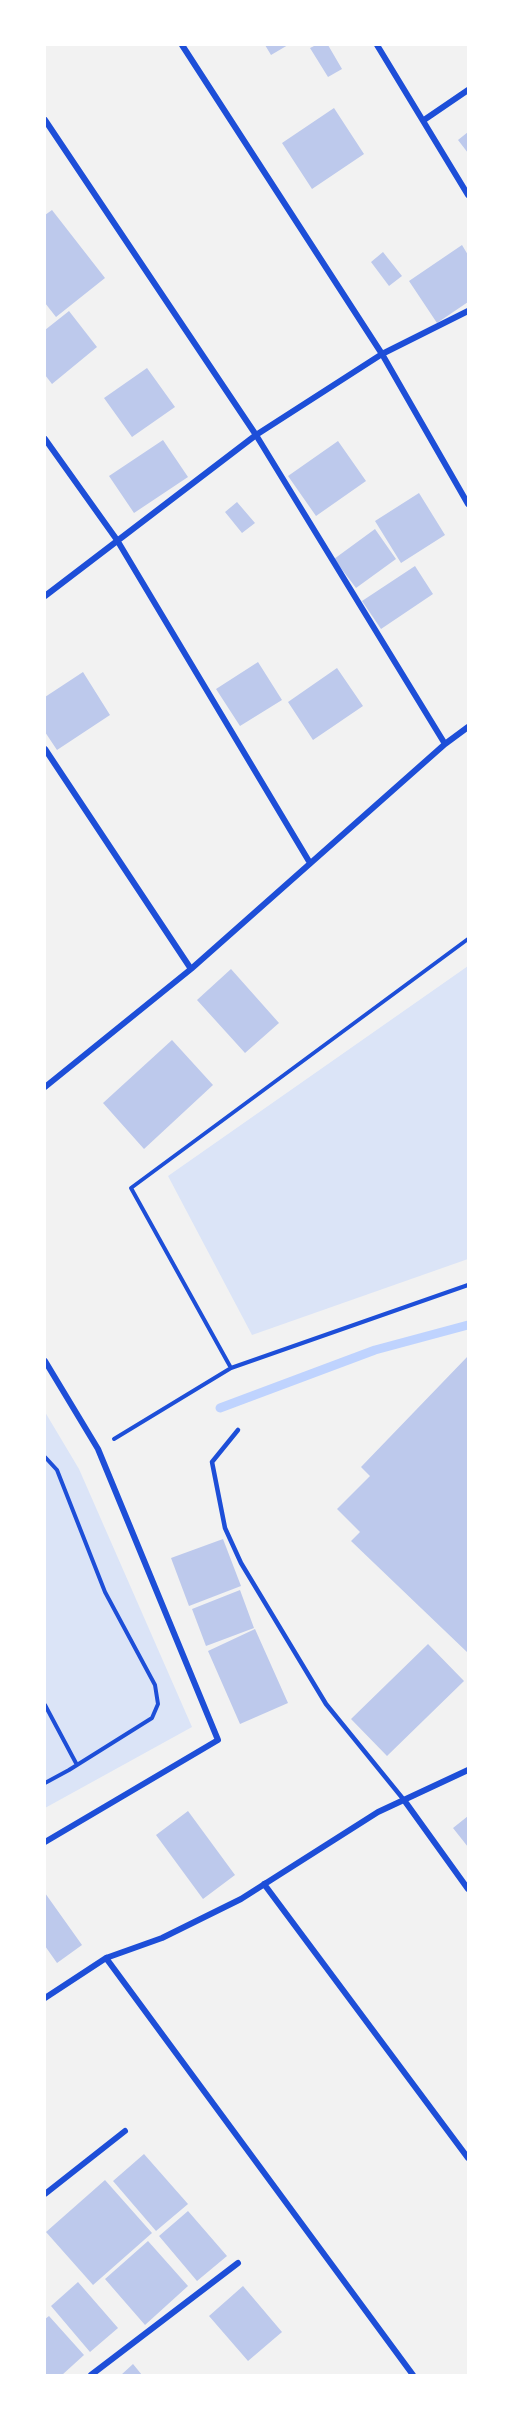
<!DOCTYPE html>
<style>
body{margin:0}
#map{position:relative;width:513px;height:2420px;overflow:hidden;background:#f2f2f2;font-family:Lato,sans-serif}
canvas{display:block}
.frame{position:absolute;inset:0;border:46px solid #fff;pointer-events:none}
</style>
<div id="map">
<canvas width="513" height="2420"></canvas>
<div class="frame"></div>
</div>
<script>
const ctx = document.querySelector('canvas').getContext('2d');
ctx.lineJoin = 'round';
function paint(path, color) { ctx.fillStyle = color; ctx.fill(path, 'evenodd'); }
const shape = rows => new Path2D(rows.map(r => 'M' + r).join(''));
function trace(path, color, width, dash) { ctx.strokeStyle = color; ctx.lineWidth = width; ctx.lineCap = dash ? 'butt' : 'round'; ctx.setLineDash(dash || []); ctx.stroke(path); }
const green = shape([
 [468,966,468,1259,252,1335,168,1176],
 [45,1412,79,1469,192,1727,45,1808]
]);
const stream = shape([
 [220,1408,375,1350,468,1325]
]);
const building = shape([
 [265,45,288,45,271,55],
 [316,45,328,45,342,69,328,77,310,48],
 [334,108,364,154,312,189,282,143],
 [468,132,468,153,458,140],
 [52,210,105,278,56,317,45,303,45,215],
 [462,245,468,255,468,302,437,323,409,281],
 [383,252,402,276,389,286,371,262],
 [69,311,97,347,52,384,45,375,45,330],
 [147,368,175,407,132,437,104,398],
 [163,440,188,477,134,513,109,476],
 [338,441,366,481,316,516,288,476],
 [419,493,445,535,401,563,375,521],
 [237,502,255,523,242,533,225,512],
 [375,529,396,559,356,588,334,559],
 [415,566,433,594,381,629,362,601],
 [258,662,282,700,240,726,216,689],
 [337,668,363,706,313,740,288,702],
 [83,672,110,715,57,750,45,732,45,697],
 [231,969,279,1023,245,1053,197,1000],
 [172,1040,213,1085,144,1149,103,1103],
 [468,1356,468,1653,351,1541,360,1532,337,1509,370,1476,361,1467],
 [223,1539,241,1586,189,1606,171,1558],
 [240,1590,254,1628,206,1646,192,1609],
 [255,1629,288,1703,240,1724,208,1651],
 [428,1644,464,1681,387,1756,351,1719],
 [188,1811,235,1875,203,1899,156,1835],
 [468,1816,468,1847,453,1828],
 [45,1893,82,1945,57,1963,45,1946],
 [144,2154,188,2204,156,2231,113,2181],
 [105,2180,152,2233,93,2285,46,2232],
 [188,2211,227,2256,197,2281,159,2236],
 [148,2241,188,2286,145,2325,105,2279],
 [78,2282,118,2328,90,2352,51,2306],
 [243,2286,282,2332,248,2361,209,2316],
 [49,2316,84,2355,62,2375,45,2374,45,2319],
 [133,2364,142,2375,121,2375]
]);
const path = shape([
 [468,939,131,1188,231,1368,468,1285],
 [114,1439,231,1368],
 [45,1457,57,1470,105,1592,155,1685,158,1704,152,1718,69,1770,45,1783],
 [45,1705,77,1765]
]);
const service = shape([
 [238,1430,212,1462,225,1528,241,1563,326,1704,404,1800]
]);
const minor = shape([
 [182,45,382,354,468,504],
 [377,45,468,195],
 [45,120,256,435,445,744],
 [424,120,468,90],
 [45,439,117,540,310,863],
 [45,596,256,435,382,354,468,311],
 [45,749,191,969],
 [45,1087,191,969,445,744,468,727],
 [45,1361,98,1449,218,1740,45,1842],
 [404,1800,468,1889],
 [264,1884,468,2158],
 [106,1958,413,2375],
 [45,1998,106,1958,162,1938,241,1899,378,1812,468,1770],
 [45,2194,125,2131],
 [91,2375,238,2263]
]);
paint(green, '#dbe4f7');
trace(stream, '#bfd3fe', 9);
paint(building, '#bdc9ec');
trace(path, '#1d4ed8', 4);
trace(service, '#1d4ed8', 4.5);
trace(minor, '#1d4ed8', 6);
</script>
